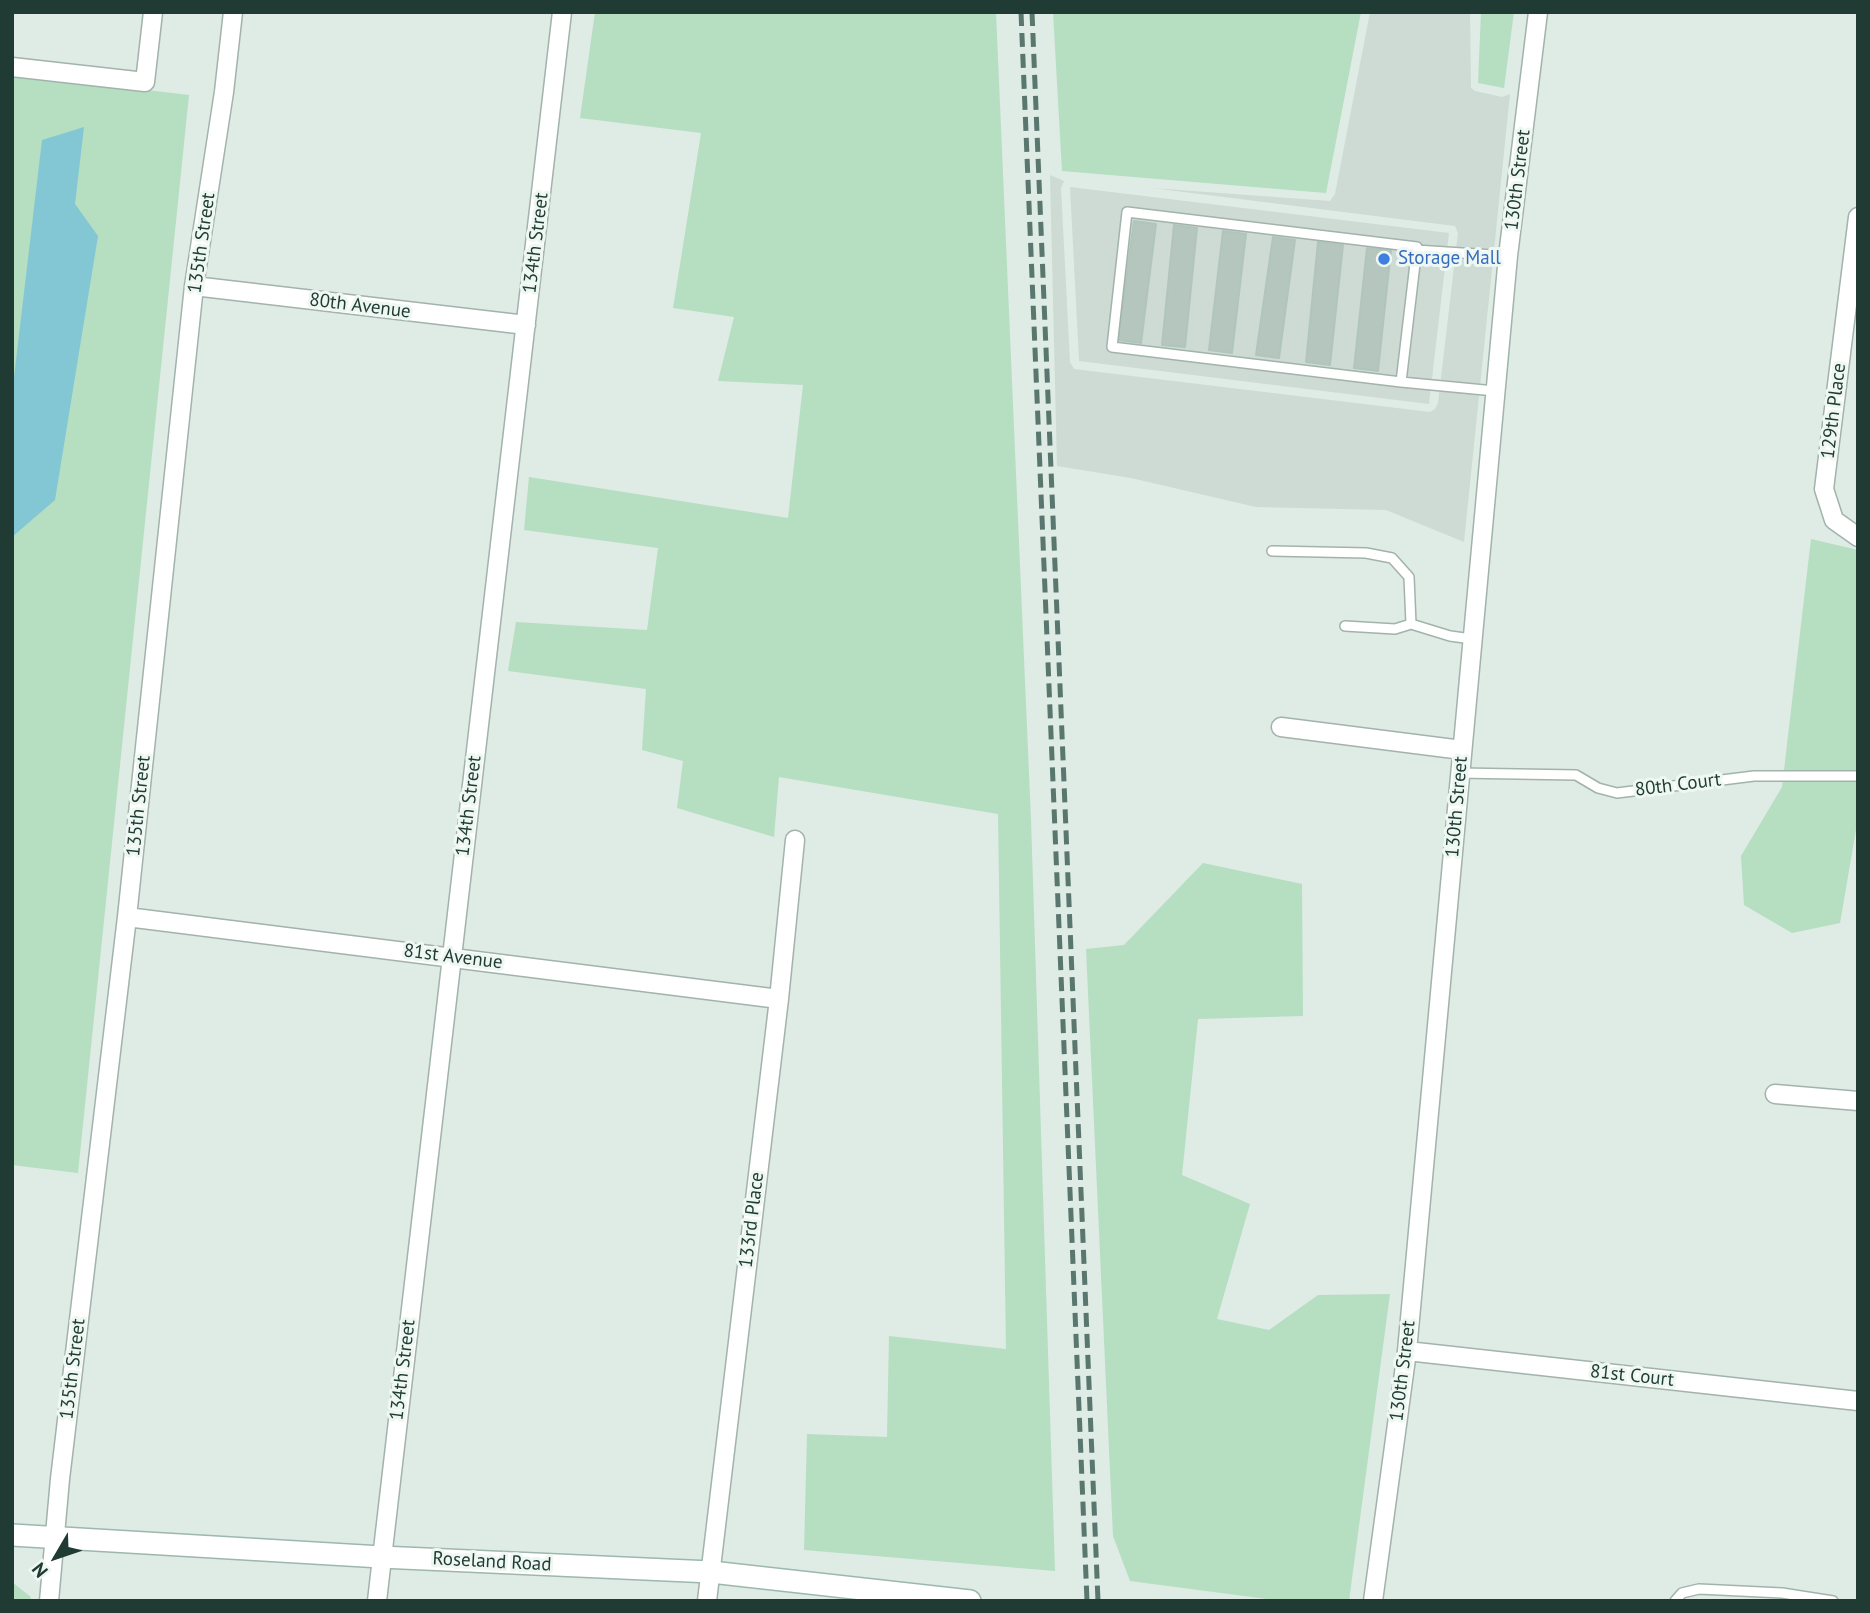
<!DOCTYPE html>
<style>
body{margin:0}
#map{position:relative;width:1870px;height:1613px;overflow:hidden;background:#dfebe5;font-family:"PT Sans",sans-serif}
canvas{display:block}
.frame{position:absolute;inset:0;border:14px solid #1f3b34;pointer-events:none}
.north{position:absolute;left:21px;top:1522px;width:70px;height:70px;-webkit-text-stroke:5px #eff7f3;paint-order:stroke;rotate:231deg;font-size:19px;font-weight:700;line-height:28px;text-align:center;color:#1f3b34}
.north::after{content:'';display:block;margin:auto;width:24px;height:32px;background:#1f3b34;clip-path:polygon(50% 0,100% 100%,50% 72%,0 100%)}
</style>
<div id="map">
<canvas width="1870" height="1613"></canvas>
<div class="frame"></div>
<div class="north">N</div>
</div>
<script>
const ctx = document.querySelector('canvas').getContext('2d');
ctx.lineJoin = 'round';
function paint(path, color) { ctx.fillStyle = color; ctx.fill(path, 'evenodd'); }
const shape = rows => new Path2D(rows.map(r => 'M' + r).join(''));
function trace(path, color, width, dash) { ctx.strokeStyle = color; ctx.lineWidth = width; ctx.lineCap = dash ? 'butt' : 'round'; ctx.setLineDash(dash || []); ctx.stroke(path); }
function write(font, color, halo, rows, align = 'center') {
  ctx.font = font + ' "PT Sans",sans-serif'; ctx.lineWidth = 6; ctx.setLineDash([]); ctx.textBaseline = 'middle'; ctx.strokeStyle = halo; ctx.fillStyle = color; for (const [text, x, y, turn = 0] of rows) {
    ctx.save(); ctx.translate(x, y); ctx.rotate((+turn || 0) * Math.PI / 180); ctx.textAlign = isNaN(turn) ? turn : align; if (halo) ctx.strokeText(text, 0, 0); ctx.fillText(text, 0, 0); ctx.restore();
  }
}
const built = shape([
 [1370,12,1470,12,1471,88,1475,91,1502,97,1510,94,1464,542,1386,510,1256,507,1131,478,1057,466,1050,175,1064,181,1061,188,1070,362,1074,369,1430,412,1435,409,1438,403,1458,233,1455,226,1152,188,1330,201,1335,194],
 [1070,187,1449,233,1429,404,1079,361]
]);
const green = shape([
 [595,12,996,12,1031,820,1055,1571,804,1550,807,1434,887,1437,889,1336,1006,1349,998,814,779,777,774,837,677,808,683,761,642,750,646,689,508,671,516,622,647,630,658,548,524,530,529,477,788,518,803,385,718,381,734,317,673,308,701,133,580,118],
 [1053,12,1361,12,1326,193,1062,171],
 [1481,12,1514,12,1504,88,1478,83],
 [12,74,189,95,78,1173,12,1165],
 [1811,539,1858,550,1858,818,1840,923,1792,933,1744,905,1741,856,1782,787],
 [1203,863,1302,884,1303,1016,1198,1019,1182,1175,1250,1204,1217,1319,1269,1330,1318,1295,1390,1294,1349,1601,1282,1601,1130,1581,1113,1536,1086,949,1124,945],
 [12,1582,31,1597,30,1601,12,1601]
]);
const water = shape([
 [84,127,75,204,98,236,55,500,12,537,12,394,42,140]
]);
const building = shape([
 [1134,221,1156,224,1141,343,1118,340,1134,221],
 [1174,225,1197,228,1185,347,1162,345,1174,225],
 [1223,231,1246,234,1232,353,1209,350,1223,231],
 [1273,237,1295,240,1279,358,1256,355,1273,237],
 [1318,242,1343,245,1330,365,1306,362,1318,242],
 [1367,248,1391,250,1378,371,1354,368,1367,248]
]);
const lane = shape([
 [1416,250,1508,256],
 [1401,382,1417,247,1127,212,1112,347,1401,382,1495,391],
 [1272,551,1366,553,1392,558,1409,577,1411,624,1450,636,1472,639],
 [1345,626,1395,629,1411,624],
 [1459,773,1576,775,1598,788,1617,793,1754,776,1858,776],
 [1675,1601,1682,1593,1699,1589,1782,1593,1833,1601]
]);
const street = shape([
 [12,67,145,82,153,12],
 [1858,217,1824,489,1834,520,1858,537],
 [194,286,526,325],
 [1281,727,1462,750],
 [127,917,779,999],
 [1775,1094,1858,1101],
 [1407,1351,1858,1401],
 [49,1601,60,1479,127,917,194,286,224,92,233,12],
 [377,1601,562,12],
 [707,1601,779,999,795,840],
 [1373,1601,1407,1351,1508,256,1538,12]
]);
const secondary = shape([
 [12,1535,381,1557,711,1572,970,1601]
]);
const rail = shape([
 [1021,12,1087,1601],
 [1032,12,1098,1601]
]);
const markers = [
 [1384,259,7,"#3f7fe0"]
];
const streetNames = [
 ["130th Street",1518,180,-83],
 ["135th Street",202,243,-82],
 ["134th Street",536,243,-83],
 ["80th Avenue",360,306,7],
 ["129th Place",1834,411,-83],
 ["80th Court",1678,785,-7],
 ["135th Street",139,806,-84],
 ["134th Street",469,806,-83],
 ["130th Street",1457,807,-85],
 ["81st Avenue",453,957,7],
 ["133rd Place",752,1220,-83],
 ["135th Street",73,1369,-83],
 ["134th Street",403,1370,-83],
 ["130th Street",1403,1371,-83],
 ["81st Court",1632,1376,6],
 ["Roseland Road",492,1562,3]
];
const shopNames = [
 ["Storage Mall",1398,259]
];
paint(built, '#cddbd4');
paint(green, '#b6dec1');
paint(water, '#83c7d4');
paint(building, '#b4c6be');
trace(building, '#b1c5bd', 2);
trace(lane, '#a2b3ac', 12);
trace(street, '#a2b3ac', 21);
trace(secondary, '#9db7ae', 24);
trace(lane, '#fff', 9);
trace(street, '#fff', 18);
trace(secondary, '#fff', 21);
trace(rail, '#59776f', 5, [14, 7]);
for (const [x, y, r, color] of markers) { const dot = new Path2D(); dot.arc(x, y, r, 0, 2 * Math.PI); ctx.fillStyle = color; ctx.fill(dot); trace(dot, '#eff7f3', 2.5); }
write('19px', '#1f3b34', '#eff7f3', streetNames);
write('19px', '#366cbe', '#eff7f3', shopNames, 'left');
</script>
